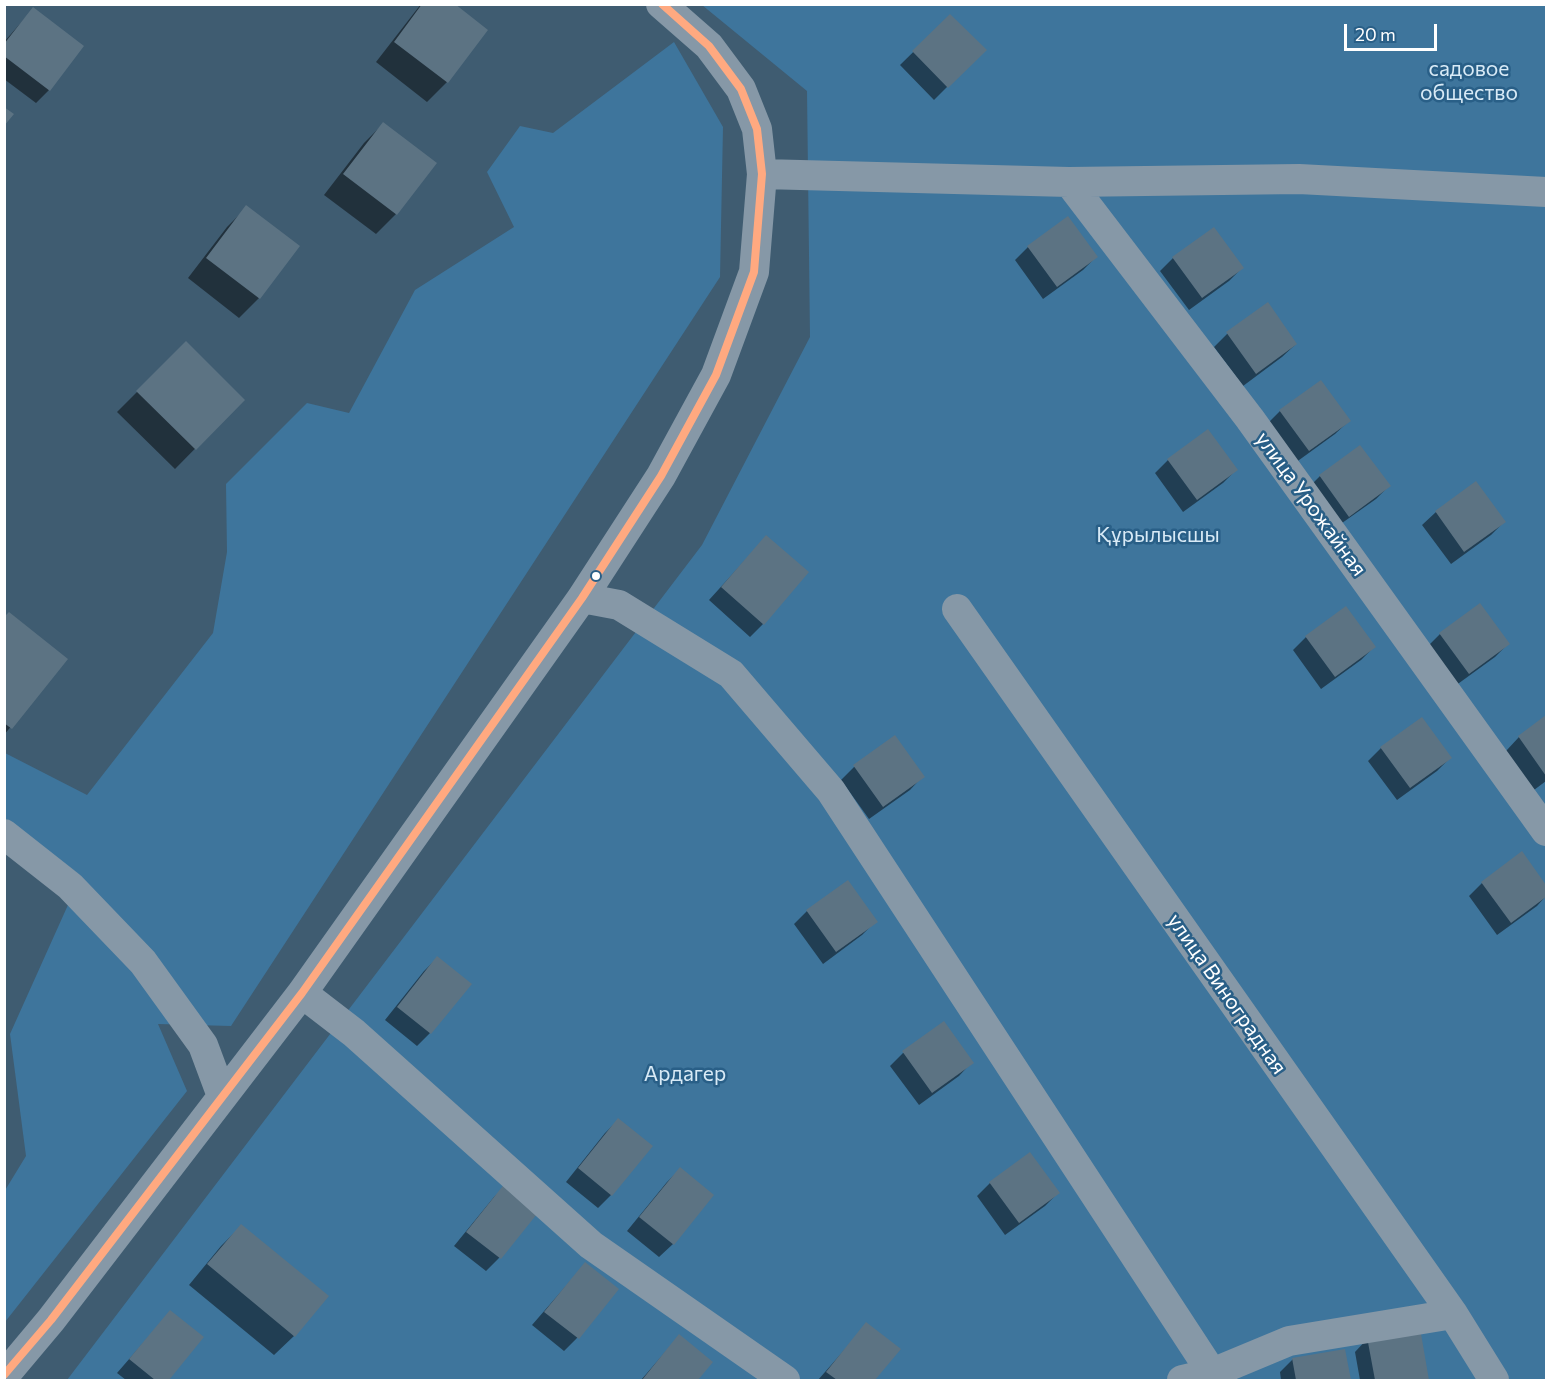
<!DOCTYPE html>
<meta charset="utf-8">
<style>
body{margin:0}
#map{position:relative;width:1551px;height:1385px;overflow:hidden;background:#3f5c71;font-family:Commissioner,sans-serif}
canvas{display:block}
.frame{position:absolute;inset:0;border:6px solid #fff;pointer-events:none}
.scale{position:absolute;left:1344px;top:24px;width:93px;height:27px;box-sizing:border-box;border:3px solid #fff;border-top:0;padding-left:8px;font-size:18px;line-height:21px;white-space:nowrap;color:#fff;-webkit-text-stroke:4px #295f87;paint-order:stroke}
</style>
<div id="map">
<canvas width="1551" height="1385"></canvas>
<div class="frame"></div>
<div class="scale">20 m</div>
</div>
<script>
const ctx = document.querySelector('canvas').getContext('2d');
ctx.lineJoin = 'round';
function paint(path, color) { ctx.fillStyle = color; ctx.fill(path, 'evenodd'); }
const shape = rows => new Path2D(rows.map(r => 'M' + r).join(''));
function trace(path, color, width, dash) { ctx.strokeStyle = color; ctx.lineWidth = width; ctx.lineCap = dash ? 'butt' : 'round'; ctx.setLineDash(dash || []); ctx.stroke(path); }
function write(font, color, halo, rows, align = 'center') {
  ctx.font = font + ' Commissioner,sans-serif'; ctx.lineWidth = 5; ctx.setLineDash([]); ctx.textBaseline = 'middle'; ctx.strokeStyle = halo; ctx.fillStyle = color; for (const [text, x, y, turn = 0] of rows) {
    ctx.save(); ctx.translate(x, y); ctx.rotate((+turn || 0) * Math.PI / 180); ctx.textAlign = isNaN(turn) ? turn : align; if (halo) ctx.strokeText(text, 0, 0); ctx.fillText(text, 0, 0); ctx.restore();
  }
}
const green = shape([
 [702,5,1546,5,1546,1380,67,1380,702,545,810,337,807,91],
 [674,42,723,127,720,277,231,1026,158,1024,187,1091,5,1322,4,1192,26,1156,10,1034,81,876,5,819,5,753,87,795,213,633,227,552,226,484,307,403,349,413,415,290,514,227,487,172,520,126,553,133]
]);
const shadow = shape([
 [421,4,452,4,447,82,427,102,376,62],
 [33,9,82,46,49,90,36,103,4,79,4,42],
 [950,16,984,50,934,100,900,65],
 [383,124,435,163,396,214,376,234,324,195,364,143],
 [247,207,259,298,239,318,188,278,227,227],
 [1028,247,1096,257,1083,270,1043,299,1015,260],
 [1173,258,1242,268,1229,281,1189,310,1160,271],
 [1267,304,1296,344,1282,357,1243,386,1214,347,1227,334],
 [186,343,243,400,175,469,117,412],
 [1280,411,1349,421,1335,434,1295,463,1267,424],
 [1168,460,1236,470,1223,483,1183,512,1155,473],
 [1320,476,1389,486,1376,499,1335,528,1307,489],
 [1475,483,1504,522,1491,535,1451,564,1422,525,1436,512],
 [766,537,763,624,750,637,709,600],
 [1480,605,1508,644,1495,657,1455,686,1427,647,1440,634],
 [4,618,66,659,4,735],
 [1306,637,1374,647,1361,660,1321,689,1293,650],
 [1546,717,1546,781,1534,790,1506,751,1519,737],
 [1381,748,1450,758,1437,771,1397,800,1368,761],
 [854,767,923,776,910,790,869,819,841,780],
 [1522,854,1546,888,1546,896,1537,906,1497,935,1469,896,1482,883],
 [807,911,876,921,862,935,823,964,794,924],
 [437,958,430,1033,417,1046,385,1020,424,971],
 [903,1053,972,1062,959,1076,919,1105,890,1066],
 [618,1120,611,1195,598,1208,566,1182,605,1133],
 [680,1169,712,1195,673,1244,659,1257,627,1231,667,1182],
 [990,1183,1058,1193,1045,1206,1005,1235,977,1196],
 [507,1184,539,1210,499,1258,486,1271,454,1246,494,1197],
 [241,1226,294,1336,274,1355,189,1285,221,1246],
 [585,1264,617,1289,577,1338,564,1351,532,1325],
 [170,1312,202,1338,167,1380,126,1380,117,1373],
 [867,1324,899,1349,874,1380,818,1380],
 [1419,1329,1428,1380,1360,1380,1355,1352,1368,1338],
 [679,1336,711,1362,696,1380,641,1380],
 [1344,1350,1349,1380,1281,1380,1280,1372,1293,1359]
]);
const building = shape([
 [422,4,455,4,488,30,448,83,394,42],
 [33,7,84,46,50,91,4,56,4,44],
 [950,14,987,50,948,88,912,51],
 [4,107,14,114,4,126],
 [383,122,437,163,397,215,343,174],
 [246,205,300,246,260,299,206,258],
 [1068,216,1098,257,1057,287,1027,246],
 [1214,227,1244,268,1202,298,1172,257],
 [1268,302,1297,344,1256,374,1226,332],
 [186,341,245,400,196,450,136,391],
 [1321,380,1351,421,1309,451,1279,410],
 [1208,429,1238,470,1197,500,1167,459],
 [1360,445,1391,486,1349,517,1319,475],
 [1476,481,1506,522,1464,552,1435,511],
 [766,535,809,572,764,625,721,587],
 [1480,603,1510,644,1469,674,1439,633],
 [1346,606,1376,647,1335,677,1305,636],
 [9,612,68,659,12,729,4,723,4,617],
 [1546,715,1546,776,1518,736],
 [1422,717,1452,758,1410,788,1380,747],
 [895,735,925,777,883,807,853,765],
 [1522,851,1546,885,1546,897,1511,923,1481,882],
 [848,880,878,922,836,952,806,910],
 [437,956,472,984,431,1034,397,1007],
 [944,1021,974,1063,932,1093,902,1051],
 [618,1118,653,1146,612,1196,578,1168],
 [1030,1152,1060,1193,1019,1223,989,1182],
 [680,1167,714,1195,674,1245,639,1217],
 [506,1182,541,1209,501,1259,466,1232],
 [241,1224,329,1296,295,1337,207,1264],
 [585,1262,619,1289,579,1339,544,1312],
 [170,1310,204,1337,169,1380,155,1380,129,1359],
 [866,1322,901,1349,875,1380,837,1380,826,1372],
 [1420,1328,1429,1380,1375,1380,1367,1337],
 [679,1334,713,1362,698,1380,642,1380],
 [1345,1349,1351,1380,1296,1380,1292,1358]
]);
const minor = shape([
 [762,174,1069,182,1299,179,1546,192],
 [1069,182,1250,419,1546,831],
 [582,598,619,605,731,674,831,791,1212,1373],
 [957,609,1453,1314,1494,1380],
 [4,834,70,886,143,962,203,1045,222,1096],
 [302,993,354,1033,591,1245,785,1380],
 [4,1376,51,1320,302,993,582,598,661,476,716,375,754,272,762,174,757,129,741,89,709,46,661,4],
 [1182,1380,1212,1373,1289,1341,1453,1314]
]);
const bus1 = shape([
 [4,1375,51,1320,302,993,582,598,661,476,716,375,754,272,762,174,757,129,741,89,709,46,662,4]
]);
const markers = [
 [596,576,5,"#fff"]
];
const parkNames = [
 ["садовое",1469,69],
 ["общество",1469,93],
 ["Құрылысшы",1158,535],
 ["Ардагер",685,1074]
];
const streetNames = [
 ["улица Урожайная",1311,504,54],
 ["улица Виноградная",1227,994,55]
];
paint(green, '#3e759c');
paint(shadow, '#0007');
paint(building, '#5c7383');
trace(minor, '#8698a7', 30);
trace(bus1, '#ffa980', 8);
for (const [x, y, r, color] of markers) { const dot = new Path2D(); dot.arc(x, y, r, 0, 2 * Math.PI); ctx.fillStyle = color; ctx.fill(dot); trace(dot, '#295f87', 2); }
write('21px', '#d8eaf6', '#295f87', parkNames);
write('21px', '#fff', '#295f87', streetNames);
</script>
